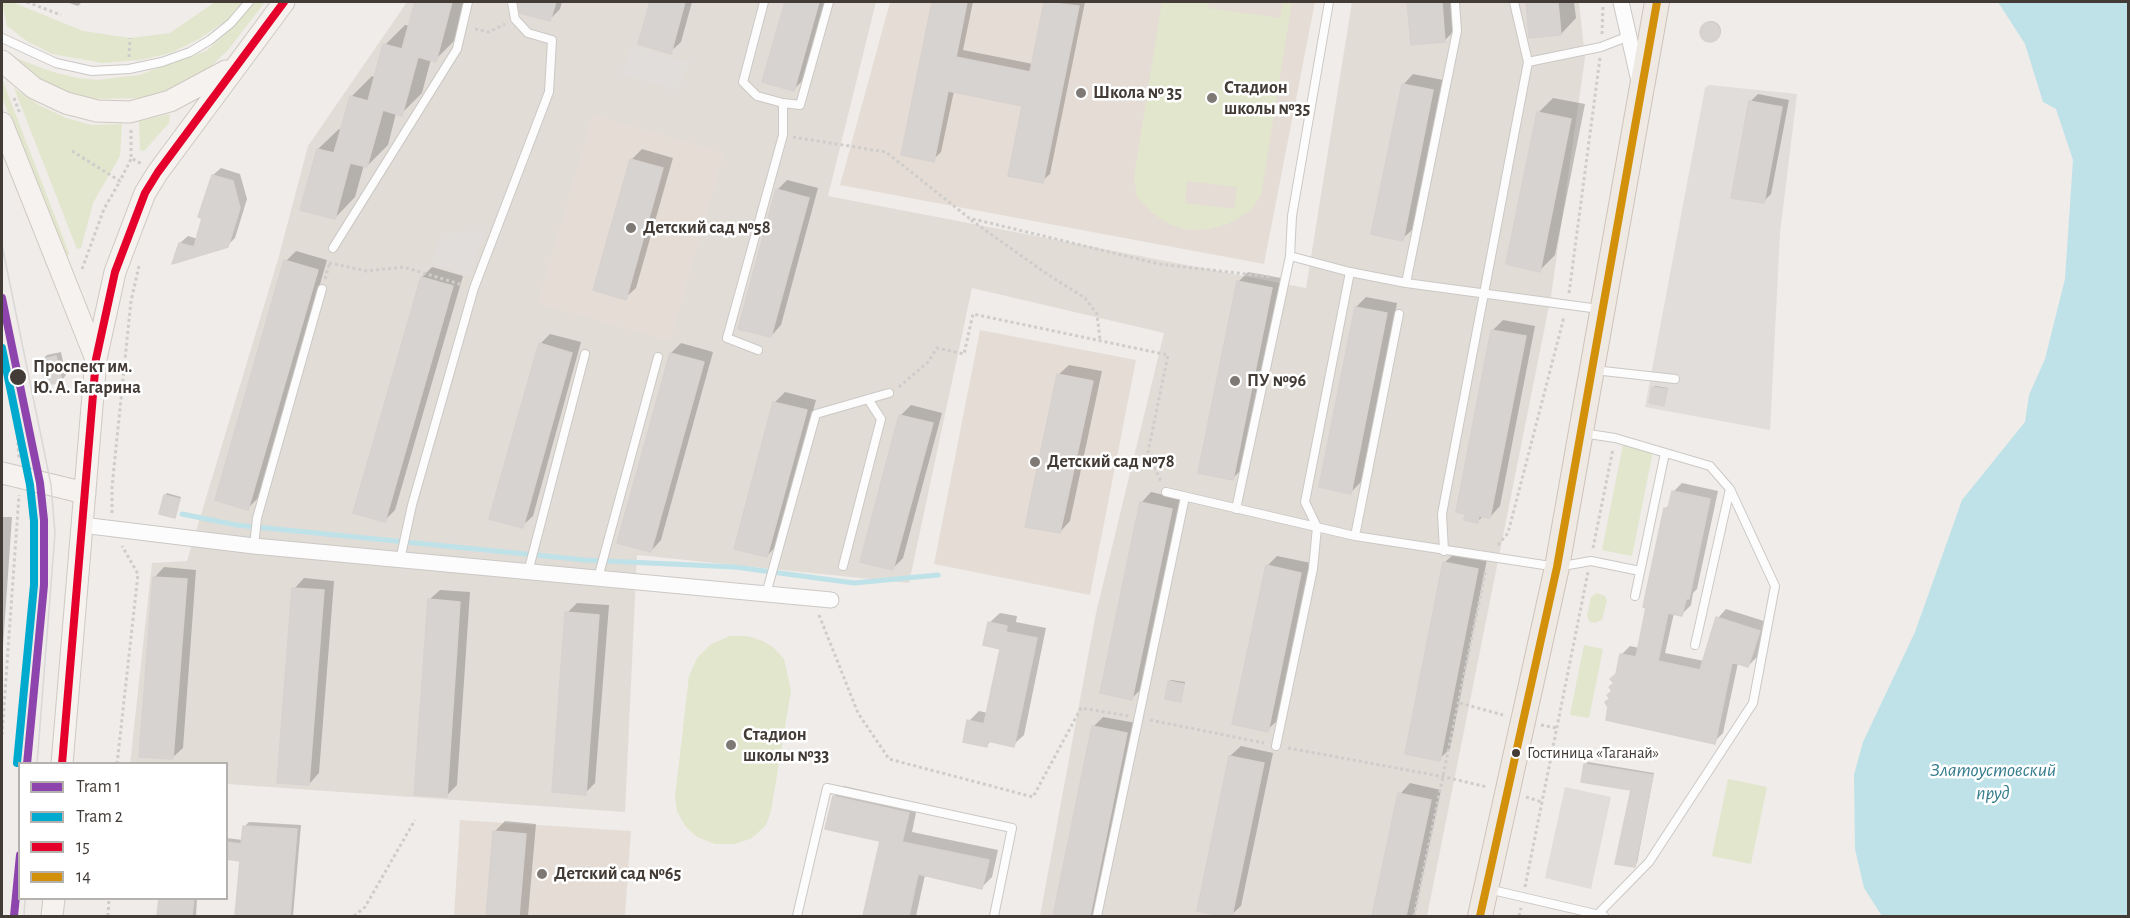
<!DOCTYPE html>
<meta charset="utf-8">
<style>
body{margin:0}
#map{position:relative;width:2130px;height:918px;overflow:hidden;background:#efece9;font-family:"Alegreya Sans",sans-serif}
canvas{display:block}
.frame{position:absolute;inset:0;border:3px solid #433b36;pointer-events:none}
.legend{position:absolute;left:18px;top:762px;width:210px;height:138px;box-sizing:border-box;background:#fff;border:2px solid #b4b1af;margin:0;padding:8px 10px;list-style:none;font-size:18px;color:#433b36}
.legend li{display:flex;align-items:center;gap:12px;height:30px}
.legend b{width:30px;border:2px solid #b4b1af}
</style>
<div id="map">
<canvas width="2130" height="918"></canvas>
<div class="frame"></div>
<ul class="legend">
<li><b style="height:8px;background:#8e44ad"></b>Tram 1</li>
<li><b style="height:8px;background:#00a9ce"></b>Tram 2</li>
<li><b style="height:8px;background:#e4002b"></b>15</li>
<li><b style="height:8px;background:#d3910b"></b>14</li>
</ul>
</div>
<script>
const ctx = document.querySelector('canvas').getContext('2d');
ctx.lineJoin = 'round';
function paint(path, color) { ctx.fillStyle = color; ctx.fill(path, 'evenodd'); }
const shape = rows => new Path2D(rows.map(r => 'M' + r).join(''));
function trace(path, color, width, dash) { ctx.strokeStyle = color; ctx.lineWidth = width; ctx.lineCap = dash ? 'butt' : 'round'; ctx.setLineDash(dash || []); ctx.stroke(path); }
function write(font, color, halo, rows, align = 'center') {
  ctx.font = font + ' "Alegreya Sans",sans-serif'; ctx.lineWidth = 5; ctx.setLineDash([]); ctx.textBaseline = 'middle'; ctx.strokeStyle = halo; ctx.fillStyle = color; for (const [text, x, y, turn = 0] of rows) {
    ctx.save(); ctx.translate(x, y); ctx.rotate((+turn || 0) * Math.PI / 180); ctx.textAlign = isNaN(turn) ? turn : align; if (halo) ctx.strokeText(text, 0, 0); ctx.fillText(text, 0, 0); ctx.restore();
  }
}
const residential = shape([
 [407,2,876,2,828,196,1306,288,1352,2,1579,2,1585,58,1551,296,1427,916,1040,916,1096,613,1164,333,972,288,909,583,637,555,625,812,227,784,226,764,130,764,152,563,187,561,279,256,308,146]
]);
const education = shape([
 [890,2,1315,2,1264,264,840,185],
 [593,115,724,153,670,341,538,303],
 [980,330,1136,360,1090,595,934,564],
 [460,820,631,831,625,916,454,916]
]);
const green = shape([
 [2,2,12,2,83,31,130,38,170,33,215,2,243,2,227,20,199,39,171,53,140,60,103,63,52,54,27,41,7,26],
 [254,2,265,2,228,50,207,70,187,84,142,98,93,99,67,93,42,82,10,56,53,72,78,78,97,80,139,75,206,51,229,31],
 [1162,2,1209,2,1208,8,1280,18,1283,2,1292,2,1261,195,1251,210,1230,223,1210,229,1189,230,1169,224,1152,213,1137,197,1134,177],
 [1187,181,1237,187,1234,209,1185,203],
 [2,79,69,253,68,256,64,256,2,97],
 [14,88,39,105,66,118,91,125,122,124,120,156,93,203,81,248,77,249],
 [170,114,169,123,144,151,140,150,139,121],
 [1623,445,1653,451,1632,556,1602,550],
 [1597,593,1605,596,1607,601,1602,620,1595,623,1590,622,1587,616,1591,597],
 [730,636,747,636,763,641,774,648,784,659,791,691,771,811,766,825,752,838,735,844,715,844,697,837,685,826,677,811,675,798,689,676,697,658,711,644],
 [1584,645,1603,649,1589,718,1570,715],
 [1728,779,1767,787,1751,864,1712,856]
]);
const parking = shape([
 [632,46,690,62,676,91,622,74],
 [1709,85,1797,94,1780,233,1770,430,1645,407,1705,88],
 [486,230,469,276,432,264,441,234],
 [1565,787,1611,797,1591,889,1545,878]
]);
const water = shape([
 [1998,2,2128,2,2128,916,1882,916,1864,888,1855,849,1854,775,1863,742,1915,632,1962,500,2025,422,2029,395,2045,359,2065,279,2073,160,2056,109,2043,102,2025,44]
]);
const shadow = shape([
 [66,2,82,2,78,6],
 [416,2,466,2,456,39,435,60,431,59,422,93,401,114,396,113,388,145,367,166,364,165,355,197,335,218,302,209,318,149,339,129,342,129,351,97,372,76,376,78,385,45,405,25,410,26],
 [521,2,562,2,560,9,550,19,520,5],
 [651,2,692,2,681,42,670,52,640,43],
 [786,2,826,2,804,79,794,89,764,81],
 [934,2,973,2,963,50,1033,64,1046,2,1085,2,1050,174,1042,181,1024,105,954,91,941,152,933,160,903,154],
 [1408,2,1458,2,1460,25,1445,40,1412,43],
 [1528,2,1574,2,1576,18,1561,34,1531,36],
 '1701 31a10 10 0 1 1 20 0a10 10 0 1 1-20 0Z',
 [1413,74,1443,80,1413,229,1402,239,1403,85],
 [1758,94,1789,100,1771,194,1763,202,1750,102],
 [1553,98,1585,104,1555,255,1540,270,1538,113],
 [642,149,673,158,636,288,625,298,631,160],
 [221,168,240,174,247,199,235,238,227,246,174,261,180,243,188,236,198,239,213,175],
 [787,180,818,188,781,325,771,336,777,190],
 [296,251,327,260,258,498,248,508,286,261],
 [432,267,463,276,395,510,385,520,422,277],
 [1248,272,1281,278,1243,468,1233,478,1238,282],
 [1366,297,1397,303,1361,482,1351,492,1356,307],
 [1503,320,1535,326,1500,506,1490,517,1483,516,1478,521,1493,330],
 [550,334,581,342,533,516,522,526,540,344],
 [681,343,713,352,661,540,651,551,671,353],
 [61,352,66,375,62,380,48,384,42,360,47,355],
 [1069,365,1102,371,1070,521,1060,532,1058,375],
 [1655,386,1668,388,1664,404,1653,388],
 [785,392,816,400,777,545,767,556,736,548,775,402],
 [911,405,942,413,903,558,893,568,861,561,901,415],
 [1682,483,1718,491,1697,589,1693,593,1691,605,1682,614,1674,613,1665,653,1704,661,1718,618,1726,609,1767,622,1757,657,1748,666,1738,663,1723,733,1714,742,1612,698,1621,655,1630,646,1639,648,1665,509,1671,503,1673,492],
 [1151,492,1182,499,1142,688,1132,698,1141,503],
 [167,493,181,497,174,516,165,495],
 [2,517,12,517,2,661],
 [1455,553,1487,559,1450,749,1439,759,1444,563],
 [1277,556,1311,563,1278,720,1267,730,1267,566],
 [164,567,196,570,183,748,172,758,154,578],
 [304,578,334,581,319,773,309,784,294,589],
 [440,590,470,592,457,785,446,796,429,600],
 [577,603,609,605,595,783,585,793,567,613],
 [1000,613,1017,616,1016,622,1046,628,1024,735,1013,745,992,740,986,746,969,721,979,711,988,713,1001,647,989,623],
 [1171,680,1185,682,1181,700,1169,682],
 [1103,717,1136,723,1097,916,1055,916,1093,727],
 [1241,746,1273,753,1241,906,1230,916,1199,910,1230,756],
 [1588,762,1654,773,1637,863,1634,865,1633,789,1585,764],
 [1410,783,1441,790,1414,916,1374,916,1400,794],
 [844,786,918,803,912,832,998,850,992,877,982,887,925,875,916,916,864,916,882,840,834,797],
 [505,821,536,824,528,916,487,916,495,831],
 [249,822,301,825,293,916,236,916,241,860,226,858,226,838,243,840,244,827],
 [160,898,197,898,196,916,159,916]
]);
const stream = shape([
 [182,514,236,525,585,560,735,567,854,583,938,575]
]);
const building = shape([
 [415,2,452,2,436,62,418,57,402,116,383,110,367,167,350,163,335,219,300,210,317,149,334,153,350,96,368,101,383,44,402,49,415,2],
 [518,2,556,2,550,21,520,13,518,2],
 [650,2,685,2,671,54,638,44,650,2],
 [785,2,819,2,794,91,762,82,785,2],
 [932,2,967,2,956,57,1030,72,1044,2,1079,6,1043,183,1008,176,1022,106,948,91,934,162,901,155,932,2],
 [1407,2,1442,2,1445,42,1411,45,1407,2],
 [1526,2,1558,2,1561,35,1529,38,1526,2],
 '1700 32a10 10 0 1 1 20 0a10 10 0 1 1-20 0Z',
 [1402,84,1433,90,1403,241,1371,234,1402,84],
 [1749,101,1782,107,1764,203,1731,198,1749,101],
 [1537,112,1571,119,1540,272,1506,264,1537,112],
 [630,159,663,168,626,300,593,290,630,159],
 [212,175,233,181,240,208,228,247,172,264,179,243,194,247,202,218,198,217,212,175],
 [776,189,809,198,771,337,738,329,776,189],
 [284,260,318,270,248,510,215,500,284,260],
 [421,277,453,286,385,522,353,513,421,277],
 [1237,281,1272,288,1233,480,1198,473,1237,281],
 [1355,307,1387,313,1351,494,1319,487,1355,307],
 [1491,330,1526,336,1490,518,1479,516,1478,523,1464,520,1465,514,1456,512,1491,330],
 [539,343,572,353,523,528,489,519,539,343],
 [670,353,704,362,651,552,617,543,670,353],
 [56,356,62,382,46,385,40,360,56,356],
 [1057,374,1093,381,1060,533,1025,527,1057,374],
 [1652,387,1667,389,1664,406,1649,403,1652,387],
 [773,402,807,410,767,557,734,549,773,402],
 [899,415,933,423,893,570,860,562,899,415],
 [1672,491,1710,499,1689,599,1686,599,1682,616,1668,613,1658,661,1700,670,1716,617,1760,631,1748,667,1732,662,1715,744,1606,720,1608,707,1605,702,1610,699,1607,695,1612,691,1609,687,1614,683,1610,679,1616,674,1620,654,1636,657,1646,608,1643,607,1664,508,1668,509,1672,491],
 [164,495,180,499,175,518,159,514,164,495],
 [1140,502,1172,509,1132,700,1100,693,1140,502],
 [1443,562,1478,569,1440,761,1405,754,1443,562],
 [1266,565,1301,573,1268,732,1232,724,1266,565],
 [153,577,187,579,173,759,139,757,153,577],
 [292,588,324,590,309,785,277,783,292,588],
 [428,599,460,602,447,797,414,795,428,599],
 [565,612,599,615,586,795,552,792,565,612],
 [988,622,1007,626,1006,632,1037,638,1014,747,988,741,987,747,963,742,967,720,984,724,1000,649,983,645,988,622],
 [1168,681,1184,684,1181,702,1165,699,1168,681],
 [1092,726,1127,733,1090,916,1053,916,1092,726],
 [1229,756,1264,763,1232,916,1222,916,1197,911,1229,756],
 [1584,764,1653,775,1635,867,1615,864,1631,790,1581,782,1584,764],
 [1398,793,1431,800,1406,916,1372,916,1398,793],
 [833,796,909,813,902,842,989,860,982,889,918,874,909,916,863,916,880,841,825,829,833,796],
 [243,826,297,829,290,916,235,916,240,861,226,859,226,842,241,844,243,826],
 [493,831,526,834,519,916,486,916,493,831],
 [159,898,194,898,192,916,157,916,159,898]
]);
const path = shape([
 [27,2,61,15],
 [475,29,489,32,505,24],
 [1602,34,1603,4],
 [129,57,130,38],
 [14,98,20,114],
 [131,130,131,158,142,164],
 [793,137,886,152,969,218,1159,264,1272,277],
 [72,151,120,181,131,159],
 [971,220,1047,274,1085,298,1097,314,1100,340],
 [329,263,367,271,404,267,463,285],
 [82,269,104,209,120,181],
 [325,279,330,262],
 [1569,293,1600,58],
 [2,348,16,416,19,459],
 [899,387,928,362,937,348,964,354,973,314,1168,355,1148,452,1161,482],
 [112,513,112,487,131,301,139,266],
 [1498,545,1508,533,1564,317],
 [1593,548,1613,449],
 [819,615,858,713,889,759,1033,797,1081,708,1129,716],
 [1460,703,1503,715],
 [1150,720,1264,743],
 [1541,725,1557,728],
 [2,735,19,495],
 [1288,748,1445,777,1487,787],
 [117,764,138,574,122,546],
 [1526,797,1542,802],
 [1525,887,1588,572],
 [108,916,109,898],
 [354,916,365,907,415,820],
 [1414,916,1486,569],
 [1519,916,1521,908]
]);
const lane = shape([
 [1329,2,1292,216,1290,256,1350,272,1406,283,1599,309],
 [2,38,56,63,92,71,129,69,162,62,190,52,210,40,231,23,249,2],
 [1528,62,1601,47,1629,36],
 [783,103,800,105,829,2],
 [333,248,457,49,468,2],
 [1406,283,1457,31,1455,2],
 [758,350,727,338,783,135,783,103,757,96,743,82,764,2],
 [1594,370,1675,379],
 [1582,433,1615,438,1710,466,1730,489,1695,645],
 [1166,492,1355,536,1557,567,1591,561,1640,571],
 [1236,509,1290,256],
 [1355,536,1399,314],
 [254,546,257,518,322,289],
 [1444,551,1442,514,1528,62,1514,2],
 [400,560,412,505,474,288,549,92,552,40,528,33,515,19,512,2],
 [843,566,881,419,868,399],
 [528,572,585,354],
 [598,578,658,357],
 [766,594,816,414,889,393],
 [1635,596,1665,453],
 [1276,746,1313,569,1317,527,1305,502,1350,272],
 [1488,889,1604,916],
 [1598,914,1649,862,1753,703,1775,586,1730,489],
 [797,916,827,788,1012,828,994,916],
 [1097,916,1185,497]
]);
const street = shape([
 [1621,2,1639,81],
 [82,525,254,546,831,600]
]);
const secondary = shape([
 [2,61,34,88,66,103,97,111,130,112,170,101,226,71],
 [2,123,96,359],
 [2,473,85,493],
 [62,764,96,359,115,272,145,193,158,172,284,2],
 [52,916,54,898]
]);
const primary = shape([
 [1480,916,1557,567,1657,2]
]);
const tram = shape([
 [2,245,51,485,55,533,37,764],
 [24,916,25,898]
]);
const bus1 = shape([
 [62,764,96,359,115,272,145,193,158,172,284,2]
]);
const bus2 = shape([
 [1480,916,1557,567,1657,2]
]);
const tram1 = shape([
 [2,298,40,483,44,520,44,585,27,764],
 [14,916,20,855]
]);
const tram2 = shape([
 [2,348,30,485,34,521,34,585,17,763]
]);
const markers = [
 [1081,93,6,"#7f7975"],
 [1212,98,6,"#7f7975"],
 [631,228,6,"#7f7975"],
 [18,377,9,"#433b36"],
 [1235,381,6,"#7f7975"],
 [1035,462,6,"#7f7975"],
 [731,745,6,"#7f7975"],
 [1516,753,5,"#433b36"],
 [542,874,6,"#7f7975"]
];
const busNames = [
 ["Гостиница «Таганай»",1527,753]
];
const poiNames = [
 ["Стадион",1224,88],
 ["школы №35",1224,109],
 ["Школа № 35",1093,93],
 ["Детский сад №58",643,228],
 ["ПУ №96",1247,381],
 ["Детский сад №78",1047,462],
 ["Стадион",743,735],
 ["школы №33",743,756],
 ["Детский сад №65",554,874]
];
const stopNames = [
 ["Проспект им.",33,367],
 ["Ю. А. Гагарина",33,388]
];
const waterNames = [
 ["Златоустовский",1993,770],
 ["пруд",1993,793]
];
paint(residential, '#e2dcd7');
paint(education, '#e5ddd5');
paint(green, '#e2e6cc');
paint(parking, '#e0ddda');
paint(water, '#bee2e8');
paint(shadow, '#0003');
trace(stream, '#bee2e8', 5);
paint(building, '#d7d3d0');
trace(building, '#d7d2cf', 1.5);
trace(lane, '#cbc8c5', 10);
trace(street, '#cbc8c5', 17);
trace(secondary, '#cfc8c2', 23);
trace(primary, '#cfc3b9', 26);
trace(path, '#cfcdcb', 3, [3, 3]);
trace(lane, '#fdfcfc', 8);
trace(street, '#fdfcfc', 15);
trace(secondary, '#f5f2ef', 21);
trace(primary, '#efe9e4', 24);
trace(tram, '#d9d8d8', 1.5);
trace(bus1, '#e4002b', 8);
trace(bus2, '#d3910b', 8);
trace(tram1, '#8e44ad', 8);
trace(tram2, '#00a9ce', 8);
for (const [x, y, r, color] of markers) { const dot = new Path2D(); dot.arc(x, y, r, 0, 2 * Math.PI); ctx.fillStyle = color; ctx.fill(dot); trace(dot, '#fff', 2); }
write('16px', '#433b36', '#fff', busNames, 'left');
write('bold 18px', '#433b36', '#fff', poiNames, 'left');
write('bold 18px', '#433b36', '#fff', stopNames, 'left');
write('italic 20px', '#367d8d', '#fff', waterNames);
</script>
